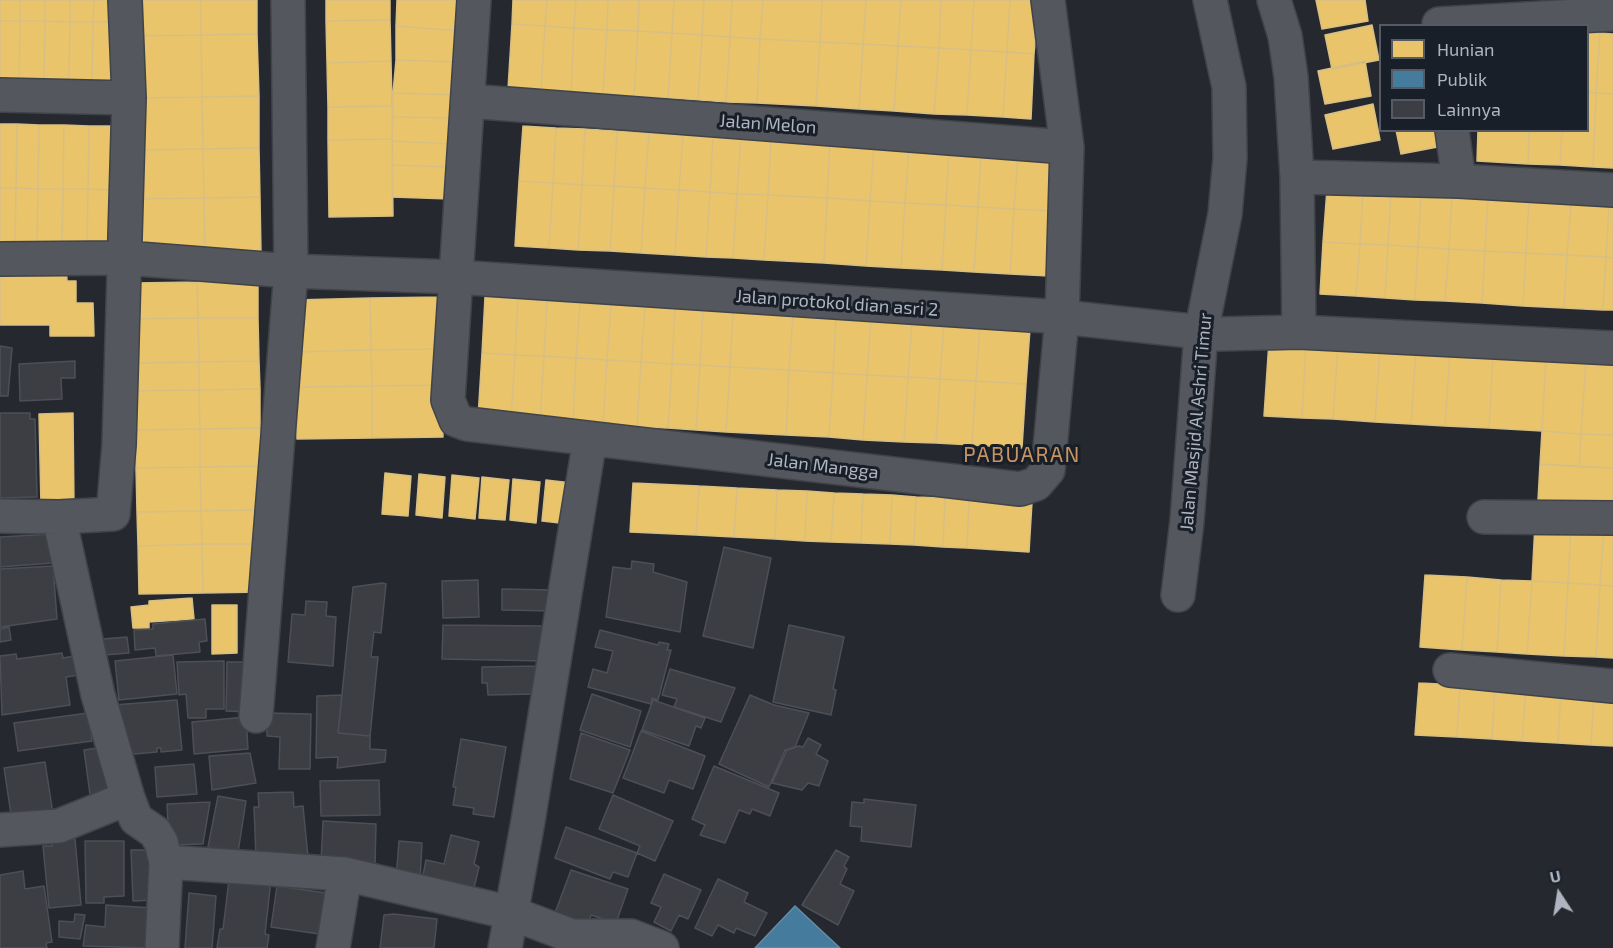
<!DOCTYPE html>
<style>
body{margin:0}
#map{position:relative;width:1613px;height:948px;overflow:hidden;background:#25282e;font-family:"Exo 2",sans-serif}
canvas{display:block}
.legend{position:absolute;left:1379px;top:24px;width:210px;height:108px;box-sizing:border-box;background:#191f28;border:2px solid #555b65;margin:0;padding:8px 10px;list-style:none;font-size:18px;color:#aeb4c0}
.legend li{display:flex;align-items:center;gap:12px;height:30px}
.legend b{width:30px;border:2px solid #555b65}
.north{position:absolute;left:1529px;top:864px;width:60px;height:60px;-webkit-text-stroke:4px #191f28;paint-order:stroke;rotate:348deg;font-size:16px;font-weight:700;line-height:24px;text-align:center;color:#aeb4c0}
.north::after{content:'';display:block;margin:auto;width:21px;height:27px;background:#aeb4c0;clip-path:polygon(50% 0,100% 100%,50% 72%,0 100%)}
</style>
<div id="map">
<canvas width="1613" height="948"></canvas>
<ul class="legend">
<li><b style="height:16px;background:#e9c46a"></b>Hunian</li>
<li><b style="height:16px;background:#457b9d"></b>Publik</li>
<li><b style="height:16px;background:#3c3e43"></b>Lainnya</li>
</ul>
<div class="north">U</div>
</div>
<script>
const ctx = document.querySelector('canvas').getContext('2d');
ctx.lineJoin = 'round';
function paint(path, color) { ctx.fillStyle = color; ctx.fill(path, 'evenodd'); }
const shape = rows => new Path2D(rows.map(r => 'M' + r).join(''));
function trace(path, color, width, dash) { ctx.strokeStyle = color; ctx.lineWidth = width; ctx.lineCap = dash ? 'butt' : 'round'; ctx.setLineDash(dash || []); ctx.stroke(path); }
function write(font, color, halo, rows, align = 'center') {
  ctx.font = font + ' "Exo 2",sans-serif'; ctx.lineWidth = 6; ctx.setLineDash([]); ctx.textBaseline = 'middle'; ctx.strokeStyle = halo; ctx.fillStyle = color; for (const [text, x, y, turn = 0] of rows) {
    ctx.save(); ctx.translate(x, y); ctx.rotate((+turn || 0) * Math.PI / 180); ctx.textAlign = isNaN(turn) ? turn : align; if (halo) ctx.strokeText(text, 0, 0); ctx.fillText(text, 0, 0); ctx.restore();
  }
}
const homes = shape([
 [0,0,20,0,20,21,0,21,0,0],
 [20,0,45,0,45,21,20,21,20,0],
 [45,0,70,0,70,22,45,21,45,0],
 [70,0,94,0,93,22,70,22,70,0],
 [94,0,116,0,116,22,93,22,94,0],
 [134,0,201,0,201,35,135,36,134,0],
 [201,0,257,0,257,34,201,35,201,0],
 [326,0,390,0,390,20,326,21,326,0],
 [397,0,462,0,460,31,396,26,397,0],
 [513,0,547,0,545,26,512,24,513,0],
 [547,0,576,0,574,28,545,26,547,0],
 [576,0,608,0,607,30,574,28,576,0],
 [608,0,639,0,638,31,607,30,608,0],
 [639,0,674,0,672,33,638,31,639,0],
 [674,0,704,0,702,35,672,33,674,0],
 [704,0,732,0,730,37,702,35,704,0],
 [732,0,763,0,760,39,730,37,732,0],
 [763,0,822,0,820,42,760,39,763,0],
 [822,0,866,0,863,44,820,42,822,0],
 [866,0,901,0,898,46,863,44,866,0],
 [901,0,941,0,939,48,898,46,901,0],
 [941,0,974,0,971,50,939,48,941,0],
 [974,0,1010,0,1007,52,971,50,974,0],
 [1010,0,1039,0,1034,54,1007,52,1010,0],
 [1316,0,1365,0,1368,21,1322,29,1316,0],
 [390,20,391,61,327,63,326,21,390,20],
 [0,21,20,21,19,80,0,79,0,21],
 [20,21,45,21,44,80,19,80,20,21],
 [45,21,70,22,69,80,44,80,45,21],
 [70,22,93,22,92,81,69,80,70,22],
 [93,22,116,22,114,81,92,81,93,22],
 [512,24,545,26,541,91,508,89,512,24],
 [1372,25,1379,60,1332,69,1325,35,1372,25],
 [396,26,460,31,457,62,396,60,396,26],
 [545,26,574,28,571,93,541,91,545,26],
 [574,28,607,30,603,94,571,93,574,28],
 [607,30,638,31,634,96,603,94,607,30],
 [638,31,672,33,668,98,634,96,638,31],
 [1588,32,1600,33,1596,93,1588,92,1588,32],
 [672,33,702,35,698,100,668,98,672,33],
 [1600,33,1613,34,1613,94,1596,93,1600,33],
 [257,34,259,96,202,97,201,35,257,34],
 [201,35,202,97,136,98,135,36,201,35],
 [702,35,730,37,726,102,698,100,702,35],
 [730,37,760,39,757,103,726,102,730,37],
 [760,39,820,42,816,106,757,103,760,39],
 [820,42,863,44,859,109,816,106,820,42],
 [863,44,898,46,894,111,859,109,863,44],
 [898,46,939,48,934,114,894,111,898,46],
 [939,48,971,50,967,115,934,114,939,48],
 [971,50,1007,52,1003,117,967,115,971,50],
 [1007,52,1034,54,1031,119,1003,117,1007,52],
 [396,60,457,62,456,95,393,93,396,60],
 [391,61,392,106,328,107,327,63,391,61],
 [1365,61,1371,96,1325,104,1318,71,1365,61],
 [1588,92,1596,93,1593,167,1560,165,1562,130,1588,130,1588,92],
 [393,93,456,95,454,118,393,117,393,93],
 [1596,93,1613,94,1613,168,1593,167,1596,93],
 [259,96,259,148,203,149,202,97,259,96],
 [202,97,203,149,137,150,136,98,202,97],
 [1373,104,1380,140,1333,149,1325,115,1373,104],
 [392,106,392,139,328,140,328,107,392,106],
 [393,117,454,118,453,144,392,141,393,117],
 [0,124,17,124,16,188,0,188,0,124],
 [17,124,39,125,38,189,16,188,17,124],
 [39,125,64,125,63,189,38,189,39,125],
 [64,125,89,126,88,189,63,189,64,125],
 [89,126,113,126,111,190,88,189,89,126],
 [523,126,556,128,553,183,519,181,523,126],
 [556,128,585,129,582,185,553,183,556,128],
 [585,129,617,131,614,186,582,185,585,129],
 [1396,130,1445,130,1448,145,1401,154,1396,130],
 [1478,130,1529,130,1528,164,1477,161,1478,130],
 [1529,130,1562,130,1560,165,1528,164,1529,130],
 [617,131,649,133,645,188,614,186,617,131],
 [649,133,683,135,679,190,645,188,649,133],
 [683,135,713,137,710,192,679,190,683,135],
 [713,137,741,138,737,194,710,192,713,137],
 [741,138,771,140,768,195,737,194,741,138],
 [392,139,393,216,329,217,328,140,392,139],
 [771,140,830,143,827,198,768,195,771,140],
 [392,141,453,144,452,167,392,165,392,141],
 [830,143,874,146,870,201,827,198,830,143],
 [874,146,909,147,905,203,870,201,874,146],
 [909,147,949,150,946,205,905,203,909,147],
 [259,148,260,197,204,198,203,149,259,148],
 [203,149,204,198,137,199,137,150,203,149],
 [949,150,981,152,978,207,946,205,949,150],
 [981,152,1018,154,1014,209,978,207,981,152],
 [1018,154,1056,156,1052,211,1014,209,1018,154],
 [392,165,452,167,450,199,392,197,392,165],
 [519,181,553,183,549,248,515,246,519,181],
 [553,183,582,185,578,250,549,248,553,183],
 [582,185,614,186,610,251,578,250,582,185],
 [614,186,645,188,641,253,610,251,614,186],
 [0,188,16,188,15,248,0,247,0,188],
 [16,188,38,189,37,248,15,248,16,188],
 [645,188,679,190,675,255,641,253,645,188],
 [38,189,63,189,62,248,37,248,38,189],
 [63,189,88,189,87,248,62,248,63,189],
 [88,189,111,190,110,249,87,248,88,189],
 [1327,189,1363,191,1360,244,1323,242,1327,189],
 [679,190,710,192,706,257,675,255,679,190],
 [1363,191,1391,193,1388,245,1360,244,1363,191],
 [710,192,737,194,733,258,706,257,710,192],
 [1391,193,1421,194,1418,247,1388,245,1391,193],
 [737,194,768,195,764,260,733,258,737,194],
 [1421,194,1452,196,1449,249,1418,247,1421,194],
 [768,195,827,198,824,263,764,260,768,195],
 [1452,196,1488,198,1485,251,1449,249,1452,196],
 [260,197,261,253,205,254,204,198,260,197],
 [204,198,205,254,138,256,137,199,204,198],
 [827,198,870,201,866,266,824,263,827,198],
 [1488,198,1529,200,1526,253,1485,251,1488,198],
 [1529,200,1571,203,1567,255,1526,253,1529,200],
 [870,201,905,203,901,268,866,266,870,201],
 [905,203,946,205,942,270,901,268,905,203],
 [1571,203,1609,205,1606,257,1567,255,1571,203],
 [946,205,978,207,974,272,942,270,946,205],
 [1609,205,1613,205,1613,258,1606,257,1609,205],
 [978,207,1014,209,1010,274,974,272,978,207],
 [1014,209,1052,211,1049,276,1010,274,1014,209],
 [1323,242,1360,244,1356,296,1320,294,1323,242],
 [1360,244,1388,245,1385,298,1356,296,1360,244],
 [1388,245,1418,247,1415,300,1385,298,1388,245],
 [1418,247,1449,249,1445,301,1415,300,1418,247],
 [1449,249,1485,251,1482,303,1445,301,1449,249],
 [1485,251,1526,253,1523,306,1482,303,1485,251],
 [1526,253,1567,255,1564,308,1523,306,1526,253],
 [1567,255,1606,257,1603,310,1564,308,1567,255],
 [1606,257,1613,258,1613,310,1603,310,1606,257],
 [66,262,67,281,76,281,76,303,93,303,94,336,50,336,50,325,0,325,0,263,66,262],
 [258,281,258,318,198,318,197,282,258,281],
 [197,282,198,318,136,319,134,283,197,282],
 [441,297,442,349,371,350,370,298,441,297],
 [485,297,518,299,515,355,482,353,485,297],
 [370,298,371,350,295,352,295,300,370,298],
 [518,299,547,301,544,356,515,355,518,299],
 [547,301,580,303,576,358,544,356,547,301],
 [580,303,611,305,607,360,576,358,580,303],
 [611,305,645,306,641,362,607,360,611,305],
 [645,306,675,309,672,364,641,362,645,306],
 [675,309,703,310,700,365,672,364,675,309],
 [703,310,733,312,730,367,700,365,703,310],
 [733,312,793,315,789,370,730,367,733,312],
 [793,315,836,318,833,373,789,370,793,315],
 [198,318,258,318,259,361,199,362,198,318],
 [198,318,199,362,135,363,136,319,198,318],
 [836,318,871,319,867,375,833,373,836,318],
 [871,319,912,322,908,377,867,375,871,319],
 [912,322,944,324,940,379,908,377,912,322],
 [944,324,980,326,976,381,940,379,944,324],
 [980,326,1030,329,1026,384,976,381,980,326],
 [1269,341,1306,343,1302,418,1264,416,1269,341],
 [1306,343,1338,345,1333,419,1302,418,1306,343],
 [1338,345,1380,347,1375,422,1333,419,1338,345],
 [1380,347,1416,350,1411,424,1375,422,1380,347],
 [442,349,442,385,372,386,371,350,442,349],
 [371,350,372,386,296,387,295,352,371,350],
 [1416,350,1450,351,1445,426,1411,424,1416,350],
 [1450,351,1493,354,1489,428,1445,426,1450,351],
 [482,353,515,355,511,420,478,418,482,353],
 [1493,354,1546,357,1542,431,1489,428,1493,354],
 [515,355,544,356,540,421,511,420,515,355],
 [544,356,576,358,573,423,540,421,544,356],
 [1546,357,1586,359,1581,434,1542,431,1546,357],
 [576,358,607,360,603,425,573,423,576,358],
 [1586,359,1613,361,1613,435,1581,434,1586,359],
 [607,360,641,362,637,427,603,425,607,360],
 [259,361,260,389,199,390,199,362,259,361],
 [199,362,199,390,135,391,135,363,199,362],
 [641,362,672,364,668,428,637,427,641,362],
 [672,364,700,365,696,430,668,428,672,364],
 [700,365,730,367,726,432,696,430,700,365],
 [730,367,789,370,786,435,726,432,730,367],
 [789,370,833,373,829,437,786,435,789,370],
 [833,373,867,375,863,440,829,437,833,373],
 [867,375,908,377,904,442,863,440,867,375],
 [908,377,940,379,936,443,904,442,908,377],
 [940,379,976,381,972,445,936,443,940,379],
 [976,381,1026,384,1022,448,972,445,976,381],
 [442,385,443,437,372,438,372,386,442,385],
 [372,386,372,438,297,439,296,387,372,386],
 [260,389,260,428,200,429,199,390,260,389],
 [199,390,200,429,136,430,135,391,199,390],
 [73,413,74,506,41,506,39,414,73,413],
 [260,428,261,466,200,467,200,429,260,428],
 [200,429,200,467,136,468,136,430,200,429],
 [1542,431,1581,434,1579,467,1540,464,1542,431],
 [1581,434,1613,435,1613,468,1579,467,1581,434],
 [1540,464,1613,468,1613,504,1538,500,1540,464],
 [261,466,261,510,201,511,200,467,261,466],
 [200,467,201,511,137,512,136,468,200,467],
 [385,473,411,476,408,516,382,514,385,473],
 [419,474,445,477,442,518,416,515,419,474],
 [452,475,479,478,475,519,449,516,452,475],
 [482,477,509,480,505,520,479,518,482,477],
 [513,479,540,482,536,523,510,520,513,479],
 [546,480,572,483,569,524,542,521,546,480],
 [633,483,699,486,696,535,630,532,633,483],
 [699,486,737,488,734,537,696,535,699,486],
 [737,488,777,490,775,539,734,537,737,488],
 [777,490,807,491,805,541,775,539,777,490],
 [807,491,834,493,831,542,805,541,807,491],
 [834,493,863,494,861,543,831,542,834,493],
 [863,494,892,495,890,544,861,543,863,494],
 [892,495,916,497,914,545,890,544,892,495],
 [916,497,945,498,943,547,914,545,916,497],
 [945,498,969,500,967,548,943,547,945,498],
 [969,500,1032,502,1029,552,967,548,969,500],
 [261,510,262,544,202,544,201,511,261,510],
 [201,511,202,544,138,546,137,512,201,511],
 [1535,524,1571,526,1568,583,1532,581,1535,524],
 [1571,526,1604,528,1600,585,1568,583,1571,526],
 [1604,528,1613,529,1613,586,1600,585,1604,528],
 [202,544,262,544,262,592,203,593,202,544],
 [202,544,203,593,139,594,138,546,202,544],
 [1425,575,1467,577,1462,650,1420,647,1425,575],
 [1467,577,1501,580,1497,652,1462,650,1467,577],
 [1501,580,1532,581,1527,654,1497,652,1501,580],
 [1532,581,1568,583,1564,656,1527,654,1532,581],
 [1568,583,1600,585,1596,657,1564,656,1568,583],
 [1600,585,1613,586,1613,658,1596,657,1600,585],
 [192,598,194,619,149,622,149,628,133,628,131,607,149,605,149,601,192,598],
 [212,605,237,605,237,653,212,654,212,605],
 [1419,683,1460,685,1457,737,1415,735,1419,683],
 [1460,685,1495,687,1492,739,1457,737,1460,685],
 [1495,687,1526,688,1522,741,1492,739,1495,687],
 [1526,688,1561,691,1558,743,1522,741,1526,688],
 [1561,691,1594,693,1591,745,1558,743,1561,691],
 [1594,693,1613,694,1613,746,1591,745,1594,693]
]);
const public = shape([
 [795,906,840,948,755,948,795,906]
]);
const building = shape([
 [0,346,12,348,8,396,0,396,0,346],
 [75,361,75,378,61,378,62,399,20,401,19,364,75,361],
 [0,413,30,413,30,419,35,419,37,497,0,498,0,413],
 [52,534,53,563,0,567,0,537,52,534],
 [724,547,771,558,753,648,703,636,724,547],
 [632,561,654,564,653,572,687,582,680,632,606,617,613,567,631,569,632,561],
 [53,566,57,619,0,627,0,569,53,566],
 [478,580,479,617,443,618,442,581,478,580],
 [382,583,386,584,381,633,374,632,371,657,378,657,370,736,338,733,353,587,382,583],
 [502,589,555,590,555,611,502,610,502,589],
 [306,601,327,602,326,616,336,617,333,666,288,662,292,614,305,615,306,601],
 [205,619,207,641,199,642,200,652,156,656,155,648,135,650,134,630,153,629,153,624,205,619],
 [443,625,544,626,544,661,442,659,443,625],
 [789,625,844,637,833,689,836,690,831,715,773,702,789,625],
 [9,627,11,640,0,642,0,629,9,627],
 [600,630,658,645,659,642,669,644,667,650,671,650,658,700,652,698,651,704,588,687,593,669,607,673,613,651,595,647,600,630],
 [127,637,129,653,104,655,103,639,127,637],
 [62,653,63,658,81,655,85,674,66,677,70,705,2,715,0,656,16,654,17,659,62,653],
 [173,655,177,694,119,700,115,661,173,655],
 [224,661,224,709,206,709,206,718,188,718,186,694,179,695,177,662,224,661],
 [227,662,249,662,249,712,226,711,227,662],
 [541,666,535,694,488,695,487,683,482,683,482,667,541,666],
 [670,669,735,688,721,722,674,707,677,699,662,695,670,669],
 [592,694,641,711,630,747,580,730,592,694],
 [342,695,338,733,370,736,370,749,386,750,385,762,337,768,338,757,316,758,317,696,342,695],
 [750,695,774,705,809,713,795,747,785,750,769,787,719,764,750,695],
 [177,700,182,750,161,752,161,748,157,748,157,752,134,754,127,743,124,725,116,725,114,705,177,700],
 [653,700,705,718,701,728,696,726,689,746,642,730,653,700],
 [88,713,92,741,18,751,14,723,88,713],
 [267,713,311,714,310,769,279,769,280,737,267,736,267,713],
 [246,717,248,749,194,754,192,722,246,717],
 [641,731,705,756,693,789,669,780,664,793,623,778,641,731],
 [581,733,630,750,613,793,570,779,581,733],
 [808,738,821,745,816,754,828,761,819,786,808,783,802,790,772,783,787,750,799,746,803,747,808,738],
 [461,739,506,747,494,817,473,814,474,808,453,805,456,787,453,787,461,739],
 [104,747,111,795,91,802,84,750,104,747],
 [250,753,256,783,212,790,209,756,250,753],
 [45,762,53,814,12,821,4,768,45,762],
 [194,764,197,794,157,797,155,767,194,764],
 [714,766,779,793,770,816,752,809,750,814,739,810,725,843,700,835,705,825,692,819,714,766],
 [379,780,380,815,321,816,320,781,379,780],
 [293,792,294,807,303,806,308,857,256,858,254,807,259,807,258,793,293,792],
 [613,795,673,821,655,861,637,853,640,846,599,829,613,795],
 [218,796,246,801,237,859,219,856,220,849,208,847,218,796],
 [864,799,916,805,911,847,861,841,862,827,850,826,852,802,864,803,864,799],
 [210,802,203,844,169,845,167,804,210,802],
 [323,821,376,824,375,866,321,863,323,821],
 [566,827,637,853,628,877,613,872,610,879,555,858,566,827],
 [451,835,479,842,474,864,479,867,474,888,421,885,426,860,444,864,451,835],
 [75,839,81,905,49,908,43,846,52,846,52,841,75,839],
 [85,841,124,841,124,896,104,897,104,903,86,903,85,841],
 [399,841,422,843,420,881,396,879,399,841],
 [131,850,146,850,147,857,153,858,155,900,133,901,131,850],
 [836,850,849,857,844,866,847,869,840,884,854,891,838,925,802,905,836,850],
 [571,870,628,889,616,923,591,915,585,932,552,921,571,870],
 [23,871,25,889,44,886,52,942,46,943,47,948,0,948,0,875,23,871],
 [664,874,701,890,688,919,679,915,671,931,654,922,661,907,651,903,664,874],
 [718,879,748,893,744,902,767,913,755,936,736,928,734,933,718,925,712,936,695,928,718,879],
 [229,880,271,880,265,934,269,935,267,948,217,948,220,929,223,929,229,880],
 [277,886,333,894,330,919,321,918,319,934,271,927,277,886],
 [189,893,216,896,212,948,185,948,189,893],
 [106,905,153,908,149,948,83,946,86,925,105,927,106,905],
 [75,914,85,915,80,939,59,937,59,921,74,922,75,914],
 [394,914,437,919,434,948,380,948,384,915,394,914]
]);
const street = shape([
 [474,0,448,400,456,420,467,424,1020,489,1036,484,1048,470,1062,317,1067,147,1048,0],
 [1274,0,1285,36,1291,77,1297,177,1299,332],
 [1439,24,1613,14],
 [0,95,129,98],
 [468,101,1067,147],
 [1452,130,1459,181],
 [1297,177,1459,181,1613,190],
 [0,259,125,258,291,271,455,277,1062,317,1219,334,1299,332,1613,348],
 [0,516,59,517,98,695,128,798,136,819,155,832,161,842,166,862,162,948],
 [59,517,113,514,119,445,129,98,125,0],
 [1484,517,1613,518],
 [1178,595,1187,521,1201,333,1225,214,1230,158,1229,87,1210,0],
 [1450,670,1613,686],
 [256,716,291,271,288,0],
 [0,830,59,826,128,798],
 [166,862,345,874,511,913,572,936,631,936,662,948],
 [333,948,345,874],
 [505,948,528,821,590,439]
]);
const streetNames = [
 ["Jalan Melon",768,124,4],
 ["Jalan protokol dian asri 2",837,303,4],
 ["Jalan Masjid Al Ashri Timur",1196,422,-85],
 ["Jalan Mangga",823,466,7]
];
const quarterNames = [
 ["PABUARAN",1022,455]
];
paint(homes, '#e9c46a');
trace(homes, '#d7bf84', 1.5);
paint(public, '#457b9d');
trace(public, '#648ca8', 1.5);
paint(building, '#3c3e43');
trace(building, '#4c5056', 1.5);
trace(street, '#404348', 36);
trace(street, '#54575d', 33);
write('18px', '#aeb4c0', '#191f28', streetNames);
ctx.letterSpacing = '1.5px';
write('21px', '#c69363', '#191f28', quarterNames);
ctx.letterSpacing = '0px';
</script>
